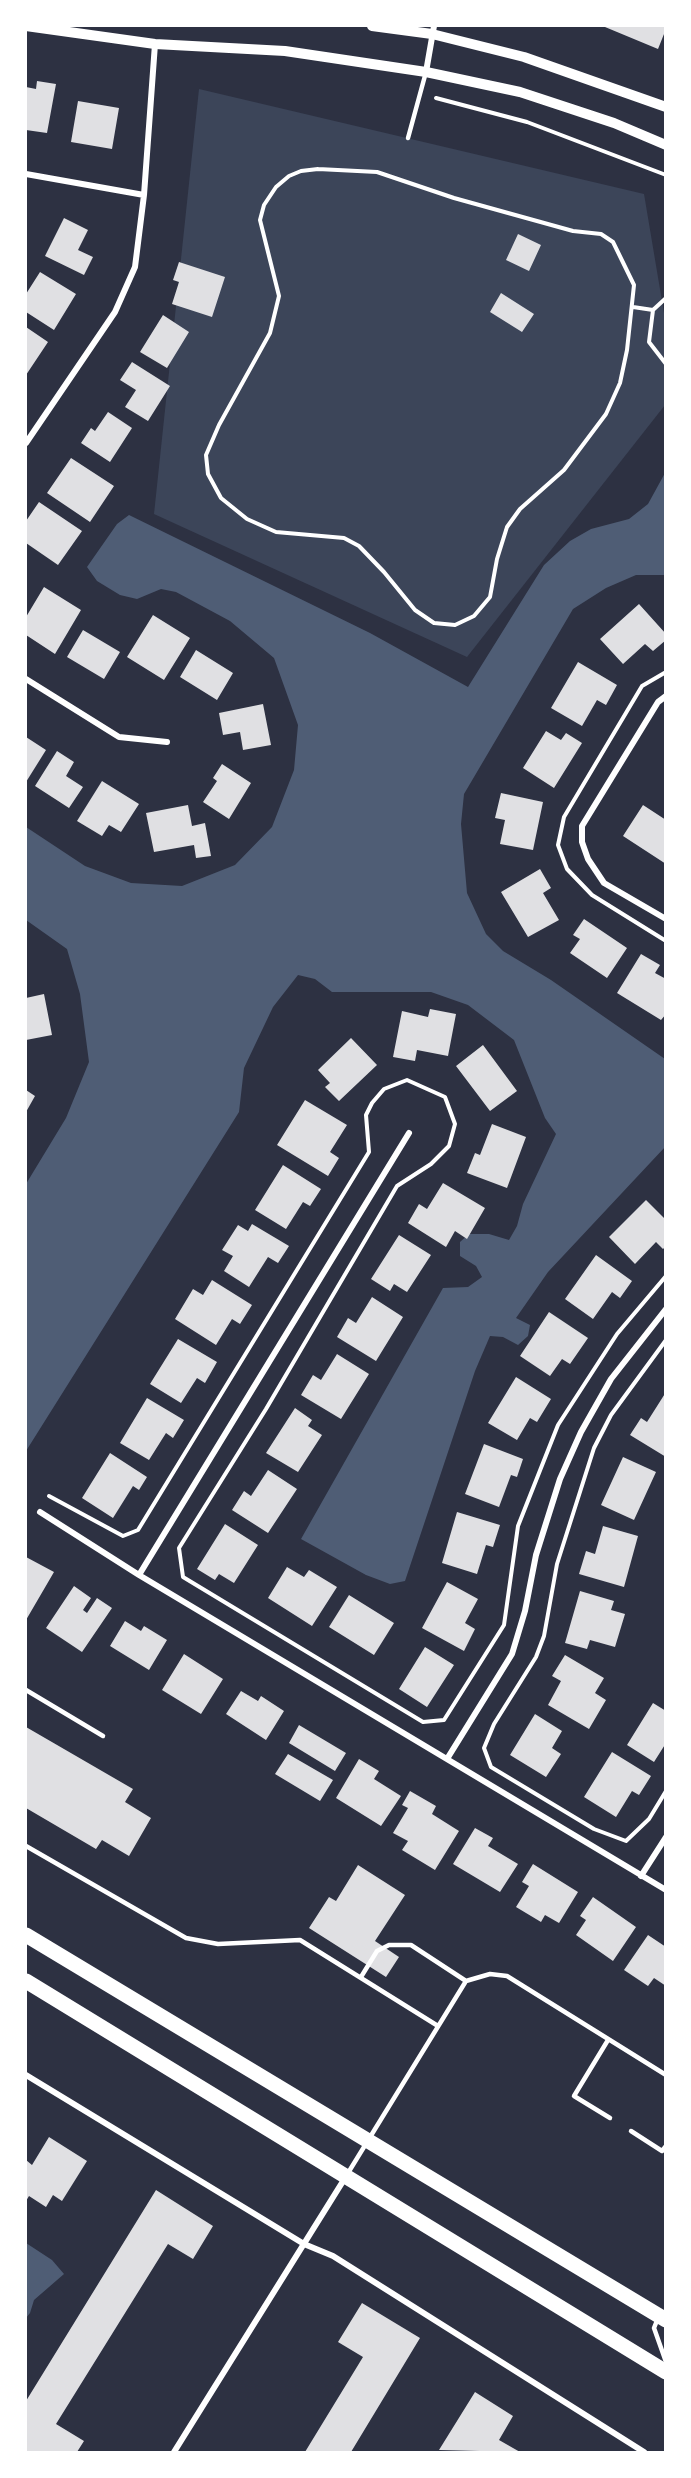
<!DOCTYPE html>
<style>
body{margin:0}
#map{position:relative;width:691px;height:2478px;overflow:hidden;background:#2d3142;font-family:"Libre Baskerville",serif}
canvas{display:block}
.frame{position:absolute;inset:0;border:27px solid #fff;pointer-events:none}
</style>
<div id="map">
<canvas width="691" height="2478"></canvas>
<div class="frame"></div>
</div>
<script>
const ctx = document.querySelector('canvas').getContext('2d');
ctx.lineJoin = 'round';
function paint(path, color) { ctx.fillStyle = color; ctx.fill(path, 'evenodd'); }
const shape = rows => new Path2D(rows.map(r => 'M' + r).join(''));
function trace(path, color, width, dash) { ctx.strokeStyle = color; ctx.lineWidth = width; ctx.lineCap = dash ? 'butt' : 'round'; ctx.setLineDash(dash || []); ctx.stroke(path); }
const green = shape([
 [199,89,644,194,665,319,665,405,467,657,154,514]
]);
const water = shape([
 [665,473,665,575,636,575,606,588,573,609,464,794,461,824,467,893,486,934,503,951,551,980,665,1059,665,1147,548,1272,516,1318,530,1325,528,1336,518,1345,503,1337,490,1336,475,1371,405,1581,390,1584,366,1575,301,1539,443,1288,468,1287,482,1277,476,1266,460,1256,460,1242,469,1234,489,1234,509,1240,517,1226,523,1204,556,1134,545,1118,514,1040,468,1005,431,992,332,992,315,979,298,975,273,1007,244,1068,239,1112,26,1451,26,1184,66,1118,89,1062,80,994,67,949,26,920,26,827,85,866,131,883,182,886,235,865,272,827,294,770,298,725,274,658,230,621,176,592,161,589,137,599,120,595,97,581,87,567,117,524,129,515,370,633,468,687,544,565,570,541,591,529,629,519,648,504],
 [26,2243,52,2260,64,2274,34,2300,30,2313,26,2318]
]);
const building = shape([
 [606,26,666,26,666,29,658,49,605,27],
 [37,81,56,84,47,133,26,130,26,87,36,89],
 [78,101,119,108,112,149,71,142],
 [64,218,88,230,78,250,93,257,84,275,45,256],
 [518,234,541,245,529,271,506,260],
 [179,262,225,277,212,317,172,304,179,282,173,280],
 [40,272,76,294,54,330,26,312,26,294],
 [501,293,534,314,522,332,490,312],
 [163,315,189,332,167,368,140,352],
 [26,327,48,342,26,375],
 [132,362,170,386,148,421,125,407,136,390,120,380],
 [108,412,132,428,110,462,81,443,91,428,95,431],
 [71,458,114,486,90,522,47,493],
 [39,502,82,531,58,565,26,543,26,521],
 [44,587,81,610,55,654,26,635,26,617],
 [639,604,666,634,666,640,653,651,645,644,623,664,600,639],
 [153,615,190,638,164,680,127,657],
 [83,630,120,652,104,679,67,657],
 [196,650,233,673,217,700,180,677],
 [578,662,617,685,606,705,597,700,582,726,551,708],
 [263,704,271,745,243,750,240,732,223,735,219,713],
 [546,731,561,740,566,733,582,743,554,788,523,768],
 [26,737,46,750,26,782],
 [57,751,74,762,66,776,83,787,69,808,35,786],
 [222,764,251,783,229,819,203,802,217,781,213,778],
 [102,781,139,804,121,832,109,825,102,836,77,821],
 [501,793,543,802,533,850,500,844,505,820,495,818],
 [188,805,192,826,205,823,211,856,196,858,194,845,154,852,146,813],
 [643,805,666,820,666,864,623,836],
 [540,869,551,888,543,893,559,920,528,937,501,892],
 [584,919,627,948,607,978,570,953,580,939,573,935],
 [641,954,660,965,655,973,666,979,666,1014,661,1020,617,993],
 [44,994,52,1035,26,1040,26,998],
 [430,1009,456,1014,448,1056,417,1050,415,1061,393,1057,402,1011,428,1017],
 [351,1038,377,1065,339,1101,325,1087,330,1083,318,1070],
 [483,1045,517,1091,490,1111,456,1066],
 [26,1090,35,1096,26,1112],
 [305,1100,347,1125,330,1152,339,1158,328,1176,277,1145],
 [492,1124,526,1137,507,1188,467,1173,475,1153,480,1155],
 [283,1165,321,1189,310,1206,303,1202,286,1229,255,1210],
 [443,1183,485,1208,467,1239,455,1231,446,1247,408,1223,419,1204,427,1209],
 [646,1200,666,1220,666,1246,663,1249,656,1242,635,1264,609,1237],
 [252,1224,289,1246,278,1263,268,1257,249,1287,224,1271,233,1256,222,1250,238,1225,248,1231],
 [399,1235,431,1255,407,1292,394,1284,390,1291,371,1279],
 [596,1255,632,1281,620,1298,612,1292,593,1319,565,1299],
 [212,1280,252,1305,240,1324,232,1319,216,1345,175,1319,193,1289,203,1295],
 [372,1297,403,1317,376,1361,337,1337,348,1318,356,1323],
 [549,1312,588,1338,570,1364,562,1359,550,1376,520,1356],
 [178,1339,217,1362,205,1383,197,1378,181,1403,150,1384],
 [337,1354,369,1374,341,1419,301,1395,313,1375,321,1380],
 [516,1377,551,1399,537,1422,530,1418,517,1440,488,1423],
 [666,1392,666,1457,630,1435,641,1418,647,1422],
 [147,1398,184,1420,173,1438,166,1433,149,1460,120,1443],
 [295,1408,312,1420,308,1426,322,1435,298,1472,266,1453],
 [484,1444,523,1459,517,1477,511,1475,499,1507,465,1494],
 [110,1453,147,1477,139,1490,133,1486,113,1518,82,1498],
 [623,1457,656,1472,634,1520,601,1505],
 [268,1470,297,1489,268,1533,232,1510,244,1491,251,1496],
 [457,1512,500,1525,493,1547,486,1545,477,1574,442,1563],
 [225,1524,258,1545,234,1583,219,1574,215,1580,197,1569],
 [603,1526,638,1536,624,1587,579,1574,586,1551,595,1554],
 [26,1557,54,1572,26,1620],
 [287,1567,304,1577,309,1570,337,1587,312,1626,268,1598],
 [447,1582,478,1599,465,1623,475,1629,464,1651,422,1628],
 [74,1586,91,1598,83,1610,87,1613,97,1598,112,1608,82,1652,46,1628],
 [580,1591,614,1601,611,1610,625,1614,615,1647,590,1640,587,1649,565,1643],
 [349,1595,394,1623,374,1655,329,1627],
 [125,1621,141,1631,144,1626,167,1640,149,1670,110,1646],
 [425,1647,454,1665,427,1707,399,1689],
 [184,1654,223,1679,201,1714,162,1690],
 [565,1655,604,1678,595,1693,606,1700,589,1729,548,1705,561,1681,552,1676],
 [241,1691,258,1701,261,1696,284,1711,266,1740,226,1714],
 [653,1703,666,1711,666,1743,654,1762,627,1745],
 [535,1714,562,1731,552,1748,561,1754,546,1777,510,1755],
 [299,1725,346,1753,335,1771,289,1743],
 [26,1727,133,1789,125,1802,151,1818,129,1856,102,1840,96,1849,26,1808],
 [612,1752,651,1776,639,1795,632,1791,616,1817,584,1797],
 [288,1754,333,1780,320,1801,275,1774],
 [359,1759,379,1771,374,1779,401,1796,381,1826,336,1798],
 [410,1791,436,1806,432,1814,459,1831,435,1870,402,1850,408,1841,393,1833,408,1808,402,1805],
 [475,1828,493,1838,488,1846,518,1864,500,1892,453,1864],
 [533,1864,578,1892,559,1923,545,1915,541,1922,516,1907,529,1886,522,1882],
 [358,1865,405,1895,375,1941,399,1957,386,1977,309,1928,329,1897,336,1901],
 [593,1897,636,1927,613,1961,576,1935,586,1920,580,1916],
 [648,1935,666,1947,666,1986,654,1978,648,1986,624,1970],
 [49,2137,87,2161,62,2201,53,2195,46,2207,29,2196,26,2201,26,2160,32,2165],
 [156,2190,213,2226,193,2259,168,2244,56,2424,84,2441,77,2452,26,2452,26,2401],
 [362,2303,420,2338,351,2452,305,2452,363,2357,338,2342],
 [475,2392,513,2416,499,2440,520,2452,439,2450]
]);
const path = shape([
 [436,98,527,122,666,175],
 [318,169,377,172,454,198,573,231,601,234,613,242,634,285,627,350,620,383,606,414,564,470,520,509,507,527,497,559,490,597,474,616,455,625,434,623,415,610,384,572,359,546,344,538,276,532,247,519,221,498,208,474,206,455,219,425,270,333,279,296,260,220,264,205,276,187,289,176,301,171,318,169],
 [633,307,653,310,666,298],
 [653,310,649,342,666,364],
 [666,672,642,686,564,817,558,845,567,869,592,895,666,941],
 [666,1340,611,1415,594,1448,557,1564,544,1636,536,1657,494,1724,484,1748,491,1767,594,1829,626,1841,649,1819,666,1791],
 [49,1496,123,1536,138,1530,369,1152,366,1115,372,1103,384,1089,407,1080,445,1097,455,1124,449,1146,431,1164,397,1186,266,1409,179,1548,183,1577,423,1722,444,1720,504,1625,518,1526,558,1425,617,1334,666,1276]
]);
const service = shape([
 [408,138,426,72],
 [26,1690,103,1736],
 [26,1846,186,1938,218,1944,300,1940,438,2026],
 [466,1981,490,1974,507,1976,666,2075],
 [608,2040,574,2096,610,2118],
 [631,2131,662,2151,666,2146],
 [348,2173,466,1981,411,1945,389,1945,377,1951,361,1977],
 [658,2318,654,2328,666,2362]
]);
const minor = shape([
 [426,72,434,26],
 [26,174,144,195],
 [26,443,115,312,135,267,144,195,155,44],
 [26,679,119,737,167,742],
 [666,696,658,702,582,826,582,842,588,859,604,883,666,919],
 [40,1512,139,1575,666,1890],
 [139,1575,409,1133],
 [447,1759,512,1654,525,1611,536,1555,560,1479,581,1432,611,1379,666,1309],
 [641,1876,666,1837],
 [26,2075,304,2244,333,2256,644,2452],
 [174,2452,345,2178]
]);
const tertiary = shape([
 [26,26,155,44,285,51,426,72,520,92,614,123,666,145],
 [372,26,432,34,524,57,666,107]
]);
const primary = shape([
 [26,1935,666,2320],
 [26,1981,666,2372]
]);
paint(green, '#3c4559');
paint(water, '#4f5d75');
paint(building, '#e0e0e3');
trace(path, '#fff', 4);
trace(service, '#fff', 4.5);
trace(minor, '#fff', 6);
trace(tertiary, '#fff', 10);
trace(primary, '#fff', 15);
</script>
